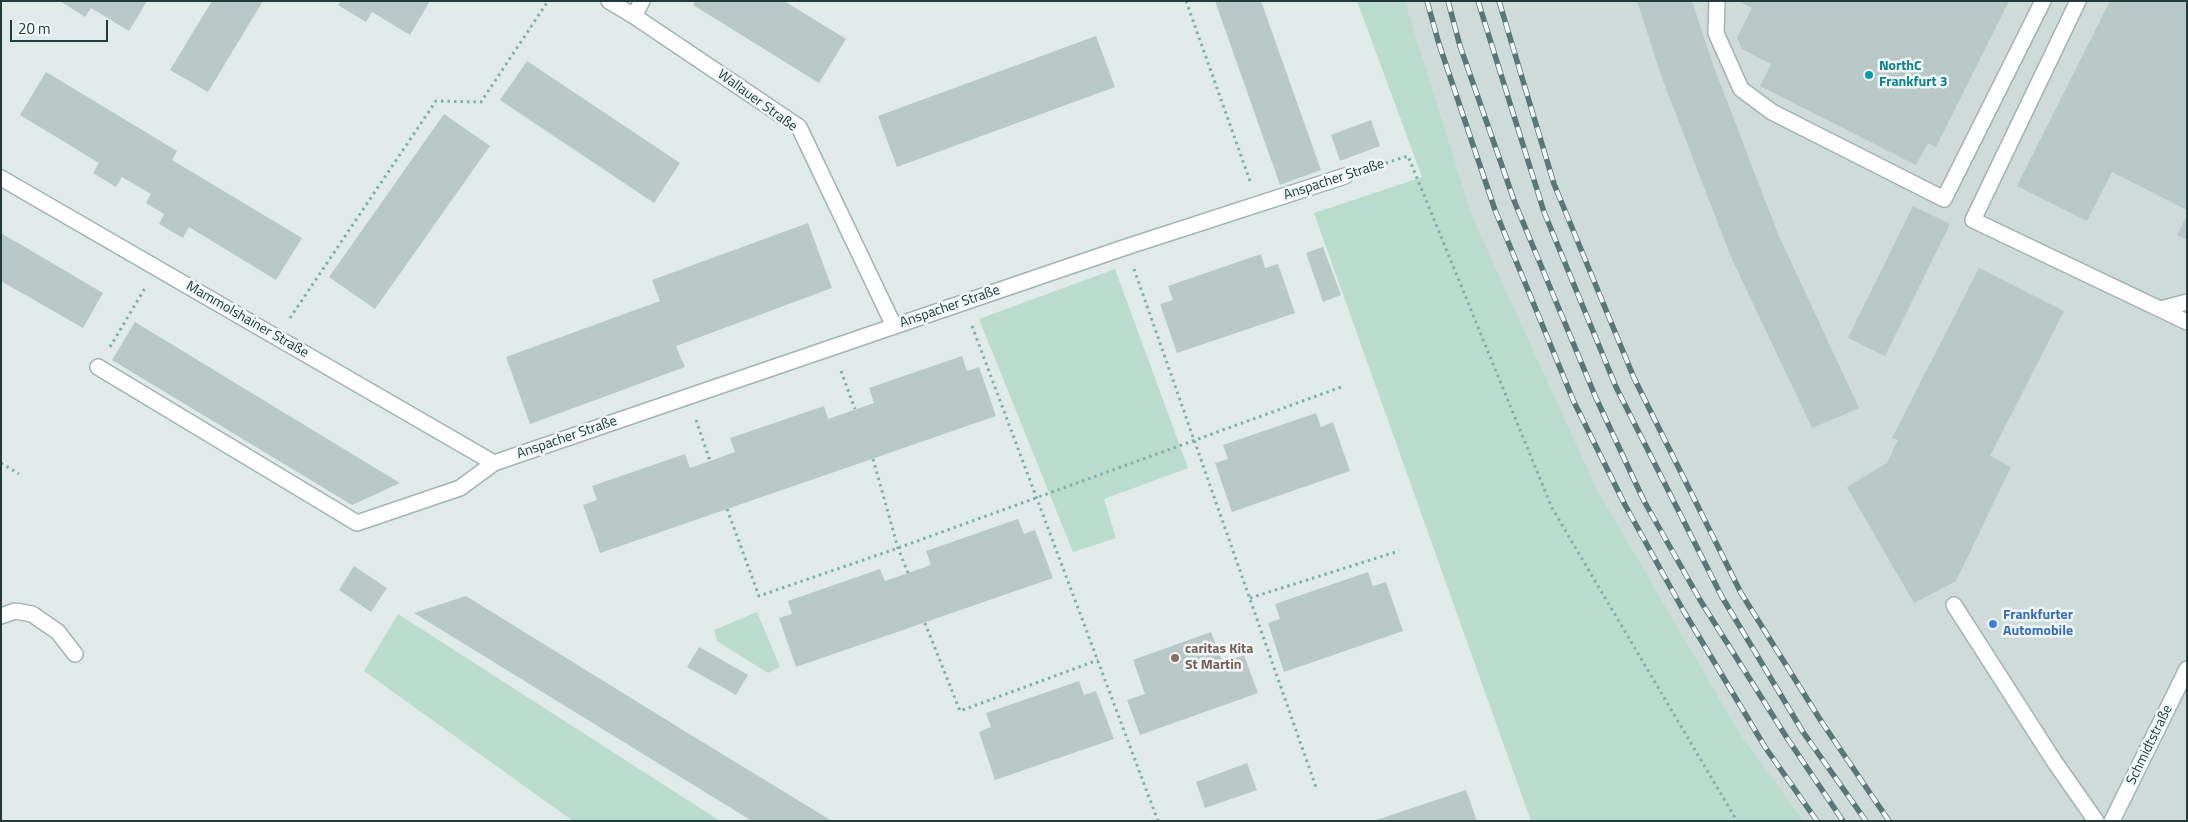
<!DOCTYPE html>
<meta charset="utf-8">
<style>
body{margin:0}
#map{position:relative;width:2188px;height:822px;overflow:hidden;background:#e0ebe9;font-family:"Titillium Web",sans-serif}
canvas{display:block}
.frame{position:absolute;inset:0;border:2px solid #213b3b;pointer-events:none}
.scale{position:absolute;left:10px;top:20px;width:98px;height:22px;box-sizing:border-box;border:2px solid #213b3b;border-top:0;padding-left:6px;font-size:15px;line-height:18px;white-space:nowrap;color:#213b3b;-webkit-text-stroke:4px #f0f7f6;paint-order:stroke}
</style>
<div id="map">
<canvas width="2188" height="822"></canvas>
<div class="frame"></div>
<div class="scale">20 m</div>
</div>
<script>
const ctx = document.querySelector('canvas').getContext('2d');
ctx.lineJoin = 'round';
function paint(path, color) { ctx.fillStyle = color; ctx.fill(path, 'evenodd'); }
const shape = rows => new Path2D(rows.map(r => 'M' + r).join(''));
function trace(path, color, width, dash) { ctx.strokeStyle = color; ctx.lineWidth = width; ctx.lineCap = dash ? 'butt' : 'round'; ctx.setLineDash(dash || []); ctx.stroke(path); }
function write(font, color, halo, rows, align = 'center') {
  ctx.font = font + ' "Titillium Web",sans-serif'; ctx.lineWidth = 5; ctx.setLineDash([]); ctx.textBaseline = 'middle'; ctx.strokeStyle = halo; ctx.fillStyle = color; for (const [text, x, y, turn = 0] of rows) {
    ctx.save(); ctx.translate(x, y); ctx.rotate((+turn || 0) * Math.PI / 180); ctx.textAlign = isNaN(turn) ? turn : align; if (halo) ctx.strokeText(text, 0, 0); ctx.fillText(text, 0, 0); ctx.restore();
  }
}
const built = shape([
 [1405,1,2187,1,2187,821,1804,821,1742,737,1597,489,1473,218]
]);
const green = shape([
 [1357,1,1405,1,1473,218,1597,489,1742,737,1804,821,1531,821,1314,213,1422,177],
 [1115,269,1188,468,1104,499,1116,538,1073,552,979,319],
 [757,612,780,667,768,673,717,641,714,630],
 [398,614,720,821,573,821,364,671]
]);
const building = shape([
 [60,1,147,1,129,31,91,8,85,17],
 [212,1,263,1,208,92,170,70],
 [341,1,430,1,410,35,372,12,366,22,338,5],
 [695,1,784,1,846,39,819,83,693,5],
 [1215,1,1261,1,1321,170,1280,185],
 [1637,1,1692,1,1712,62,1778,234,1859,408,1812,428,1731,257,1662,78],
 [1738,1,2009,1,1936,147,1928,143,1916,165,1760,86,1771,64,1742,49,1737,38,1752,8],
 [2110,1,2187,1,2187,210,2112,172,2087,221,2017,186],
 [1096,36,1115,87,897,167,878,116],
 [527,61,680,163,654,203,500,100],
 [46,72,177,151,172,160,302,238,276,280,189,227,183,238,159,224,164,214,146,203,151,194,122,177,116,187,93,173,99,163,20,115],
 [444,114,490,146,375,309,329,277],
 [1371,120,1380,146,1340,161,1331,135],
 [1913,206,1950,224,1885,356,1848,338],
 [2187,215,2187,240,2177,235],
 [808,223,832,288,676,346,685,367,530,424,506,357,660,301,652,280],
 [1,233,103,293,83,328,1,281],
 [1323,247,1341,295,1323,302,1306,253],
 [1261,254,1265,268,1278,264,1295,313,1177,353,1160,304,1173,300,1168,286],
 [1979,268,2064,311,1990,456,2011,467,1956,581,1914,603,1847,487,1887,463,1898,440,1892,438],
 [135,322,306,426,400,483,352,505,198,412,112,360],
 [962,356,967,371,979,367,996,416,600,553,583,505,597,500,592,486,685,454,690,468,710,461,735,452,730,438,824,406,828,419,874,403,869,388],
 [1316,413,1321,427,1333,422,1350,471,1232,512,1215,463,1228,459,1223,445],
 [1018,519,1024,534,1035,530,1053,578,796,667,779,618,792,614,788,601,880,569,885,581,931,565,926,551],
 [354,566,387,588,371,612,339,590],
 [1368,572,1373,586,1386,582,1403,631,1284,672,1268,623,1280,619,1275,604],
 [466,596,691,735,832,821,752,821,414,613],
 [1211,632,1223,663,1244,655,1258,693,1140,735,1127,700,1145,694,1133,660],
 [699,647,748,675,736,695,687,667],
 [1079,681,1084,695,1096,691,1114,739,995,780,979,732,991,727,986,713],
 [1247,763,1257,790,1205,808,1196,782],
 [1466,790,1477,821,1376,821,1376,820]
]);
const path = shape([
 [1186,1,1250,181],
 [1367,169,1408,156,1552,508,1737,821],
 [1134,269,1317,790],
 [290,318,436,101,481,102,548,1],
 [972,326,1158,821],
 [110,347,145,288],
 [841,371,855,409],
 [696,420,710,461],
 [873,459,898,548,908,573],
 [1,463,19,474],
 [727,509,759,596,898,548,1344,386],
 [1250,598,1399,551],
 [925,623,960,711,1098,660]
]);
const lane = shape([
 [1717,1,1716,33,1741,89,1772,112,1944,199,2043,1],
 [2078,1,1973,220,2187,322],
 [2161,309,2187,302],
 [98,367,357,523,460,488,494,463],
 [1954,605,2054,761,2096,821],
 [1,616,15,611,32,614,58,632,75,654]
]);
const street = shape([
 [609,1,634,16,799,127,894,326],
 [634,16,642,1],
 [1,178,494,463,1126,247,1345,176]
]);
const secondary = shape([
 [2112,821,2187,669]
]);
const rail = shape([
 [1427,1,1439,44,1495,210,1574,402,1625,505,1683,610,1765,747,1817,821],
 [1448,1,1460,46,1515,203,1596,398,1644,501,1700,600,1787,738,1843,821],
 [1478,1,1544,212,1616,387,1722,597,1803,732,1866,821],
 [1499,1,1554,184,1634,378,1741,593,1821,721,1889,821]
]);
const markers = [
 [1869,75,5,"#0f9aa8"],
 [1993,624,5,"#3f7fe0"],
 [1175,658,5,"#8d6e63"]
];
const cultureNames = [
 ["NorthC",1879,67],
 ["Frankfurt 3",1879,83]
];
const streetNames = [
 ["Wallauer Straße",757,101,36],
 ["Anspacher Straße",1334,180,-18],
 ["Anspacher Straße",950,307,-19],
 ["Mammolshainer Straße",247,320,30],
 ["Anspacher Straße",567,438,-19],
 ["Schmidtstraße",2150,745,-64]
];
const shopNames = [
 ["Frankfurter",2003,616],
 ["Automobile",2003,632]
];
const educationNames = [
 ["caritas Kita",1185,650],
 ["St Martin",1185,666]
];
paint(built, '#cedbd8');
paint(green, '#b9dccc');
paint(building, '#b8c8c6');
trace(lane, '#a3b3b1', 18);
trace(street, '#a3b3b1', 18);
trace(secondary, '#9fb7b5', 18);
trace(path, '#80aead', 3, [2.5, 4]);
trace(lane, '#fff', 15);
trace(street, '#fff', 15);
trace(secondary, '#fff', 15);
trace(rail, '#5b7677', 5.5);
trace(rail, '#f0f7f6', 4, [11]);
for (const [x, y, r, color] of markers) { const dot = new Path2D(); dot.arc(x, y, r, 0, 2 * Math.PI); ctx.fillStyle = color; ctx.fill(dot); trace(dot, '#f0f7f6', 2); }
write('bold 14px', '#0d838f', '#f0f7f6', cultureNames, 'left');
write('14px', '#213b3b', '#f0f7f6', streetNames);
write('bold 14px', '#366cbe', '#f0f7f6', shopNames, 'left');
write('bold 14px', '#785e54', '#f0f7f6', educationNames, 'left');
</script>
